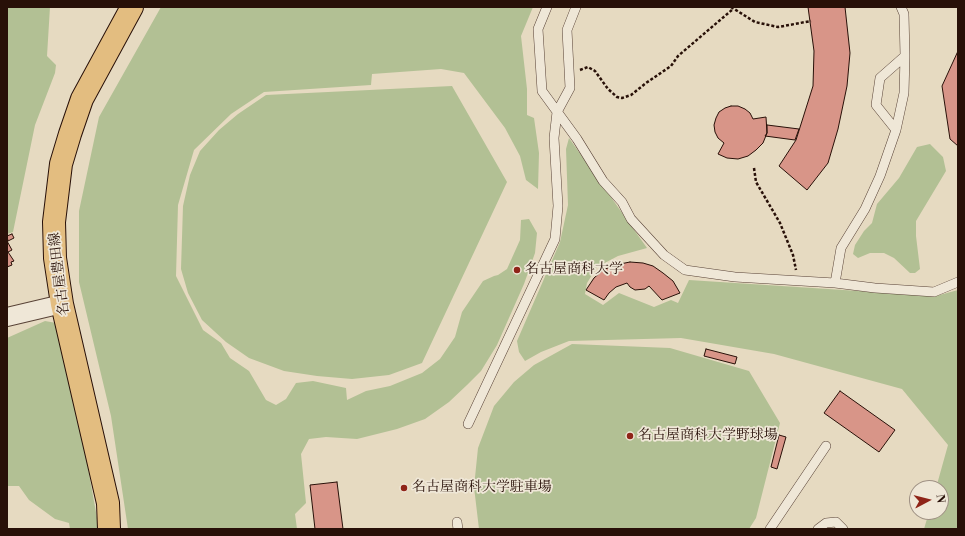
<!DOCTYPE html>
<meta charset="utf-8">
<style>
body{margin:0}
#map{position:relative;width:965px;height:536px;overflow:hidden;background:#e6dac1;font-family:"Libre Bodoni",serif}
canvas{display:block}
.frame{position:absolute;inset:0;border:8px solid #281008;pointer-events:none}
.north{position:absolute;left:909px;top:480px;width:40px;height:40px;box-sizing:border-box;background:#efe7d7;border:1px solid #9f9184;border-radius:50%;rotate:83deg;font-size:11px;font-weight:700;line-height:16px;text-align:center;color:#281008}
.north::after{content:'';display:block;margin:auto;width:14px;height:18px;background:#8f2418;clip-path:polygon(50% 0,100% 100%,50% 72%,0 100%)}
</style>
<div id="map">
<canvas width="965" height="536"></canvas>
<div class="frame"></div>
<div class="north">N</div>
</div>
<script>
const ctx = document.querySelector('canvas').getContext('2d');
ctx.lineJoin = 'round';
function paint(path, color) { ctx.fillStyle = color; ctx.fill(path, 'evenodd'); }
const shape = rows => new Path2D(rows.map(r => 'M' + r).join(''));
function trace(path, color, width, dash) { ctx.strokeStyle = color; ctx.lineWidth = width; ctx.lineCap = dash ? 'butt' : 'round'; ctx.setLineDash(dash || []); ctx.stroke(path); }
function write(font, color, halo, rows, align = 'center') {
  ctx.font = font + ' "Libre Bodoni","Noto Serif JP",serif'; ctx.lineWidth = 3.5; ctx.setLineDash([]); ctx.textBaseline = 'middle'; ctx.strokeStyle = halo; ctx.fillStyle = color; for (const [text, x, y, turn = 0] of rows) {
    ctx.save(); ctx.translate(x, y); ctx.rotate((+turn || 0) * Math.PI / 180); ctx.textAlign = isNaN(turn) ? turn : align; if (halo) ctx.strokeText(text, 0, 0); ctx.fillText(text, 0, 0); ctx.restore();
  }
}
const green = shape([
 [7,7,50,7,47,56,56,65,55,73,35,125,13,232,7,234],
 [161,7,533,7,521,36,527,89,527,115,534,118,539,153,538,189,526,180,520,156,505,128,464,73,441,69,372,74,371,85,264,92,231,114,194,150,178,205,176,276,203,330,221,343,230,358,249,371,266,400,276,405,286,399,296,383,313,381,346,388,347,400,366,391,390,386,422,373,440,359,455,337,462,312,483,281,494,276,498,275,507,269,520,240,521,220,529,219,537,233,535,253,524,284,497,345,481,371,467,385,449,402,425,419,397,429,357,439,326,437,309,439,301,454,306,503,295,514,297,529,128,529,111,416,79,282,79,211,99,117],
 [452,86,507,182,422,363,389,375,352,379,317,376,284,371,249,358,226,342,202,320,188,293,181,269,183,206,190,175,200,151,219,130,238,114,266,95],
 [569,138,647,248,618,256,597,267,587,283,585,294,603,305,619,293,654,307,671,300,678,303,689,280,936,296,958,290,958,529,924,529,929,512,941,512,941,488,936,488,948,445,902,389,774,354,681,338,569,341,541,352,525,361,519,352,517,341,560,242,568,205,566,149],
 [930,144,943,157,946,171,916,221,916,236,920,269,915,273,910,273,894,258,884,253,870,253,858,258,853,254,855,245,864,231,872,223,877,204,899,178,917,147],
 [45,321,62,324,99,529,70,529,69,523,55,519,29,500,19,486,7,486,7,338],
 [572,344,670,348,749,371,780,423,756,518,749,529,479,529,474,487,478,448,494,406,514,382,534,365]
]);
const building = shape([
 [808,7,845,7,850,53,847,86,838,129,828,163,807,190,779,166,796,140,813,86,814,51,808,7],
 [958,51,958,146,950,139,942,86,958,51],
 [731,106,738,106,745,109,750,113,753,119,766,117,767,133,763,143,756,150,748,156,738,159,727,158,718,154,724,143,718,138,715,132,714,125,716,118,719,112,725,108,731,106],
 [767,125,799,129,795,140,765,136,767,133,767,125],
 [12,234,14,238,8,241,7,236,12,234],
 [7,241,12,250,8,252,14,261,11,262,12,265,7,267,7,241],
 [630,262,643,263,653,266,663,273,673,281,680,293,662,300,649,286,645,289,635,290,630,287,627,283,616,287,609,293,604,300,586,290,594,278,603,270,615,265,630,262],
 [706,349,737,357,735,364,704,356,706,349],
 [840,391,895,430,879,452,824,413,840,391],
 [779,435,786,437,777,469,771,467,779,435],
 [337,482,343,529,315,529,310,485,337,482]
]);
const path = shape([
 [731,7,755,22,778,27,811,21],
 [580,70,588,67,595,71,608,89,617,97,622,98,631,95,646,83,671,66,678,56,733,9],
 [754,168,756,182,780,223,793,255,796,270]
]);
const lane = shape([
 [547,7,538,29,542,91,577,139,603,181,622,202,631,219,664,255,685,270,735,277,835,283,875,288,934,292,958,282],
 [896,130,876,105,880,78,905,56],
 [835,283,841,248,865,209,880,176,896,130,904,93,905,56,904,14,901,7],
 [468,424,555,239,558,206,554,138,557,112,570,88,567,30,576,7],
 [457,522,458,529],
 [770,529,826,446],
 [818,529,826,523,836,522,843,529]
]);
const street = shape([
 [7,317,62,304]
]);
const primary = shape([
 [109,529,108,503,62,304,55,258,54,222,61,164,70,134,82,99,132,7]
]);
const markers = [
 [517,270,4,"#8f2418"],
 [630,436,4,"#8f2418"],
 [404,488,4,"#8f2418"]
];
const poiNames = [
 ["名古屋商科大学",525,270],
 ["名古屋商科大学野球場",638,436],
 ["名古屋商科大学駐車場",412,488]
];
const streetNames = [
 ["名古屋豊田線",60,274,-97]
];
paint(green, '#b2c094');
paint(building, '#d89588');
trace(building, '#281008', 1);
trace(lane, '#584236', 10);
trace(street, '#584236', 20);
trace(primary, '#281008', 24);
trace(path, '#281008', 2.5, [3, 2]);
trace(lane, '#efe7d7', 9);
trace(street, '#efe7d7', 18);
trace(primary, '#e3bd80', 22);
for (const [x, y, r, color] of markers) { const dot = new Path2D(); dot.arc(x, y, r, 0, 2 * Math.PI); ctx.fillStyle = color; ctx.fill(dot); trace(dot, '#efe7d7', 1.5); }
write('14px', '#281008', '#efe7d7', poiNames, 'left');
write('14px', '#281008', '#efe7d7', streetNames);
</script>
